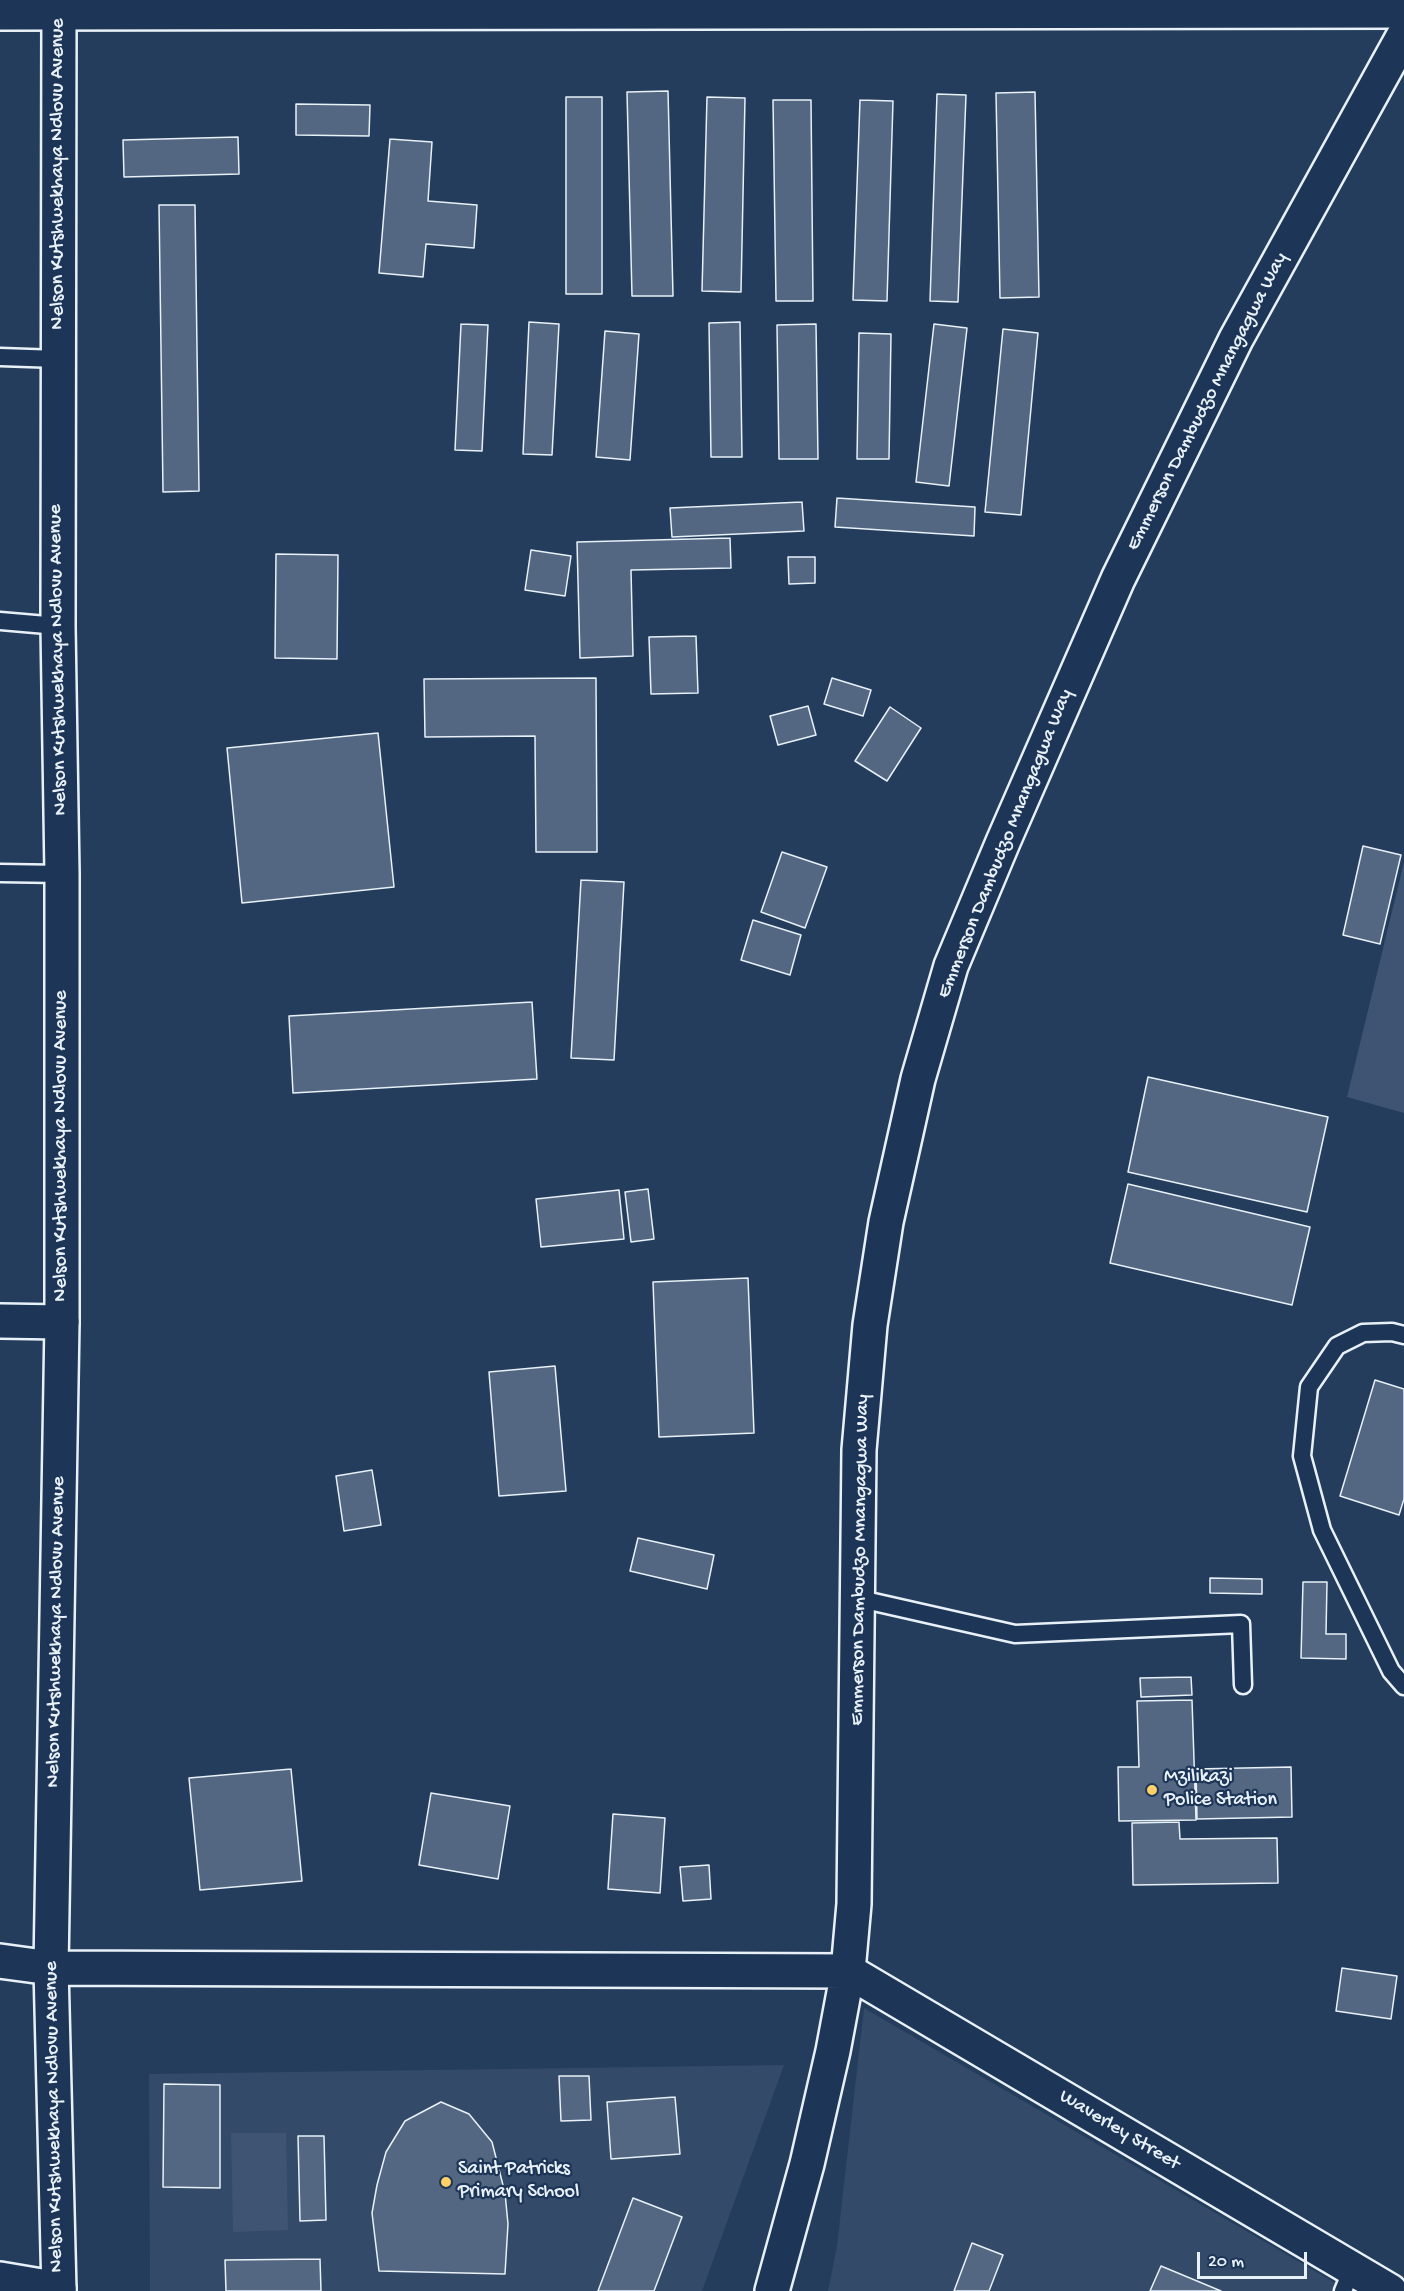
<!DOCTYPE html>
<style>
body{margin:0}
#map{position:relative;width:1404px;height:2291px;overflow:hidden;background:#253d5d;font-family:"Gochi Hand",sans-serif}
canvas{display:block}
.scale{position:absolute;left:1197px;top:2252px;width:110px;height:27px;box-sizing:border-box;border:3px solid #e8f1f8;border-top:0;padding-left:8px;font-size:18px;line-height:21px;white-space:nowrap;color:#e8f1f8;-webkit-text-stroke:4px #1d3557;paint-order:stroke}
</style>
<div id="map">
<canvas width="1404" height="2291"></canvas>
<div class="scale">20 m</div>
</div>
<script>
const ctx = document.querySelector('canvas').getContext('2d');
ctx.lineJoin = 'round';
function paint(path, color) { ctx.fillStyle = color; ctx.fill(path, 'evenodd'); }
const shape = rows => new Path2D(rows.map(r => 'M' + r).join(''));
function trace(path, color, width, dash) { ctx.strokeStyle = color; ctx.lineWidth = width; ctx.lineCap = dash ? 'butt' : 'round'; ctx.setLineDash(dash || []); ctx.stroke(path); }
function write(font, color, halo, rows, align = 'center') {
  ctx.font = font + ' "Gochi Hand",sans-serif'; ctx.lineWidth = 4.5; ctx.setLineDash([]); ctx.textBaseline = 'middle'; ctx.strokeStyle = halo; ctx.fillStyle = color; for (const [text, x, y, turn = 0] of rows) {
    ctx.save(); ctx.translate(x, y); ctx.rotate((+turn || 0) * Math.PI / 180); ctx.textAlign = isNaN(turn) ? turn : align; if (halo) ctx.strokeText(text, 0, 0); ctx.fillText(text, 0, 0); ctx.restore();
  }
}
const built = shape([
 [864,2008,1349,2291,828,2291,837,2246],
 [784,2065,702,2291,150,2291,149,2074]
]);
const green = shape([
 [1404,862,1404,1113,1347,1097],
 [231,2133,286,2133,288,2230,233,2232]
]);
const building = shape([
 [668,91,673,296,632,296,627,92,668,91],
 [1035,92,1039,297,1000,298,996,93,1035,92],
 [937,94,966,95,958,302,930,301,937,94],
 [566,97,602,97,602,294,566,294,566,97],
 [707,97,745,98,741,292,702,291,707,97],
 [773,100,811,100,813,301,776,301,773,100],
 [860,100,893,101,887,301,853,300,860,100],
 [296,104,370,105,369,136,296,135,296,104],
 [238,137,239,174,124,177,123,140,238,137],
 [390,139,432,142,428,201,477,205,474,248,426,244,423,277,379,273,390,139],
 [159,205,195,205,199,491,163,492,159,205],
 [529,322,559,324,552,455,523,454,529,322],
 [740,322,742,457,711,457,709,323,740,322],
 [461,324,488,325,482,451,455,450,461,324],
 [816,324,818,459,779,459,777,325,816,324],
 [934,324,967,328,949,486,916,482,934,324],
 [1003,329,1038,333,1021,515,985,512,1003,329],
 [605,331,639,334,630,460,596,457,605,331],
 [859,333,891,334,889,459,857,459,859,333],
 [837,498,975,507,974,536,835,527,837,498],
 [802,502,804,531,672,537,670,508,802,502],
 [730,538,731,568,631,570,633,656,580,658,577,542,730,538],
 [531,550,571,556,565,596,525,590,531,550],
 [276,554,338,555,337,659,275,658,276,554],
 [788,557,815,557,815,583,789,584,788,557],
 [696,636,698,693,651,694,649,637,696,636],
 [596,678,597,852,536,852,535,736,425,737,424,679,596,678],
 [832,678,871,690,863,716,824,704,832,678],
 [808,706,816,735,778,745,770,716,808,706],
 [890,707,921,728,887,781,855,761,890,707],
 [378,733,394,887,242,903,227,748,378,733],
 [1363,846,1401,855,1380,944,1343,935,1363,846],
 [782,852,827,867,805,928,761,912,782,852],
 [581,880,624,882,614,1060,571,1058,581,880],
 [753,920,801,935,790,975,741,960,753,920],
 [532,1002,537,1079,293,1093,289,1016,532,1002],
 [1148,1077,1328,1117,1307,1212,1128,1172,1148,1077],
 [1128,1184,1310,1227,1292,1305,1110,1263,1128,1184],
 [648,1189,654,1239,631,1242,625,1192,648,1189],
 [619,1190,624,1239,541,1247,536,1199,619,1190],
 [748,1278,754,1433,659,1437,653,1282,748,1278],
 [555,1366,566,1491,499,1496,489,1372,555,1366],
 [1375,1380,1404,1389,1404,1499,1399,1515,1340,1496,1375,1380],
 [372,1470,381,1525,344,1531,336,1476,372,1470],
 [638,1538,714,1555,707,1589,630,1571,638,1538],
 [1210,1578,1262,1579,1262,1594,1210,1593,1210,1578],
 [1303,1582,1327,1582,1326,1634,1346,1634,1346,1659,1301,1658,1303,1582],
 [1191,1677,1192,1695,1141,1697,1140,1678,1191,1677],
 [1192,1700,1196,1820,1119,1821,1118,1767,1139,1767,1137,1701,1192,1700],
 [1291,1767,1292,1817,1197,1819,1196,1769,1291,1767],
 [291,1769,302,1881,200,1890,189,1778,291,1769],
 [431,1793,510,1806,498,1879,419,1865,431,1793],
 [613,1814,665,1818,660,1893,608,1889,613,1814],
 [1179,1822,1180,1839,1277,1838,1278,1883,1133,1885,1132,1823,1179,1822],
 [709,1865,711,1899,683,1901,680,1867,709,1865],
 [1342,1968,1397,1976,1391,2019,1336,2011,1342,1968],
 [559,2076,589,2076,591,2120,561,2121,559,2076],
 [164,2084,220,2085,220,2188,163,2187,164,2084],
 [675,2097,680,2154,611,2159,607,2102,675,2097],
 [441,2102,469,2114,492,2142,505,2193,508,2224,505,2274,379,2271,372,2213,377,2185,386,2152,405,2121,441,2102],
 [298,2136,324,2136,326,2220,300,2221,298,2136],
 [633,2198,682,2217,654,2291,598,2291,633,2198],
 [972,2243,1003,2255,989,2291,954,2291,972,2243],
 [320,2259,321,2291,226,2291,225,2260,320,2259],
 [1161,2266,1221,2291,1150,2291,1161,2266]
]);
const service = shape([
 [0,357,58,359],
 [0,621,58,626],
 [0,873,62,874],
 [1404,1335,1392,1332,1363,1333,1337,1346,1309,1387,1302,1456,1322,1530,1391,1671,1404,1686],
 [856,1598,1015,1634,1241,1624,1243,1685],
 [1343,2291,1352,2269]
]);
const minor = shape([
 [0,13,1404,11],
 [0,1321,62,1322],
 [0,1961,51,1968],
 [0,2279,59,2289]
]);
const tertiary = shape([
 [59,0,58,626,62,874,62,1322,51,1968,59,2291],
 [51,1968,848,1971,1390,2291],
 [772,2291,807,2164,833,2051,848,1971,854,1904,859,1450,870,1325,886,1222,918,1079,951,966,1003,842,1118,579,1236,339,1404,35]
]);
const markers = [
 [1152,1790,6,"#ffd166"],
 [446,2182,6,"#ffd166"]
];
const streetNames = [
 ["Nelson Kutshwekhaya Ndlovu Avenue",59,174,-90],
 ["Emmerson Dambudzo Mnangagwa Way",1208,402,-63],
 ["Nelson Kutshwekhaya Ndlovu Avenue",59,660,-91],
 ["Emmerson Dambudzo Mnangagwa Way",1006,844,-68],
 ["Nelson Kutshwekhaya Ndlovu Avenue",62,1146,-90],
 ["Emmerson Dambudzo Mnangagwa Way",861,1560,-89],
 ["Nelson Kutshwekhaya Ndlovu Avenue",57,1632,-89],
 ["Nelson Kutshwekhaya Ndlovu Avenue",55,2117,-91],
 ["Waverley Street",1119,2131,31]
];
const poiNames = [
 ["Mzilikazi",1164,1778],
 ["Police Station",1164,1801],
 ["Saint Patricks",458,2170],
 ["Primary School",458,2193]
];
paint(built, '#334a68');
paint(green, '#3e5472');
paint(building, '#536782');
trace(building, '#e8f1f8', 1.5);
trace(service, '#e8f1f8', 21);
trace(minor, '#e8f1f8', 38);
trace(tertiary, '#e8f1f8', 38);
trace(service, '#1d3557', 16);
trace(minor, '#1d3557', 33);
trace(tertiary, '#1d3557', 33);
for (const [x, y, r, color] of markers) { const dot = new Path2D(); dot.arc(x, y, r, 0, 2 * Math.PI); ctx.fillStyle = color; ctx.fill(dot); trace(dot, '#1d3557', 2); }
write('20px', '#e8f1f8', '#1d3557', streetNames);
write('20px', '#e8f1f8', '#1d3557', poiNames, 'left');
</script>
